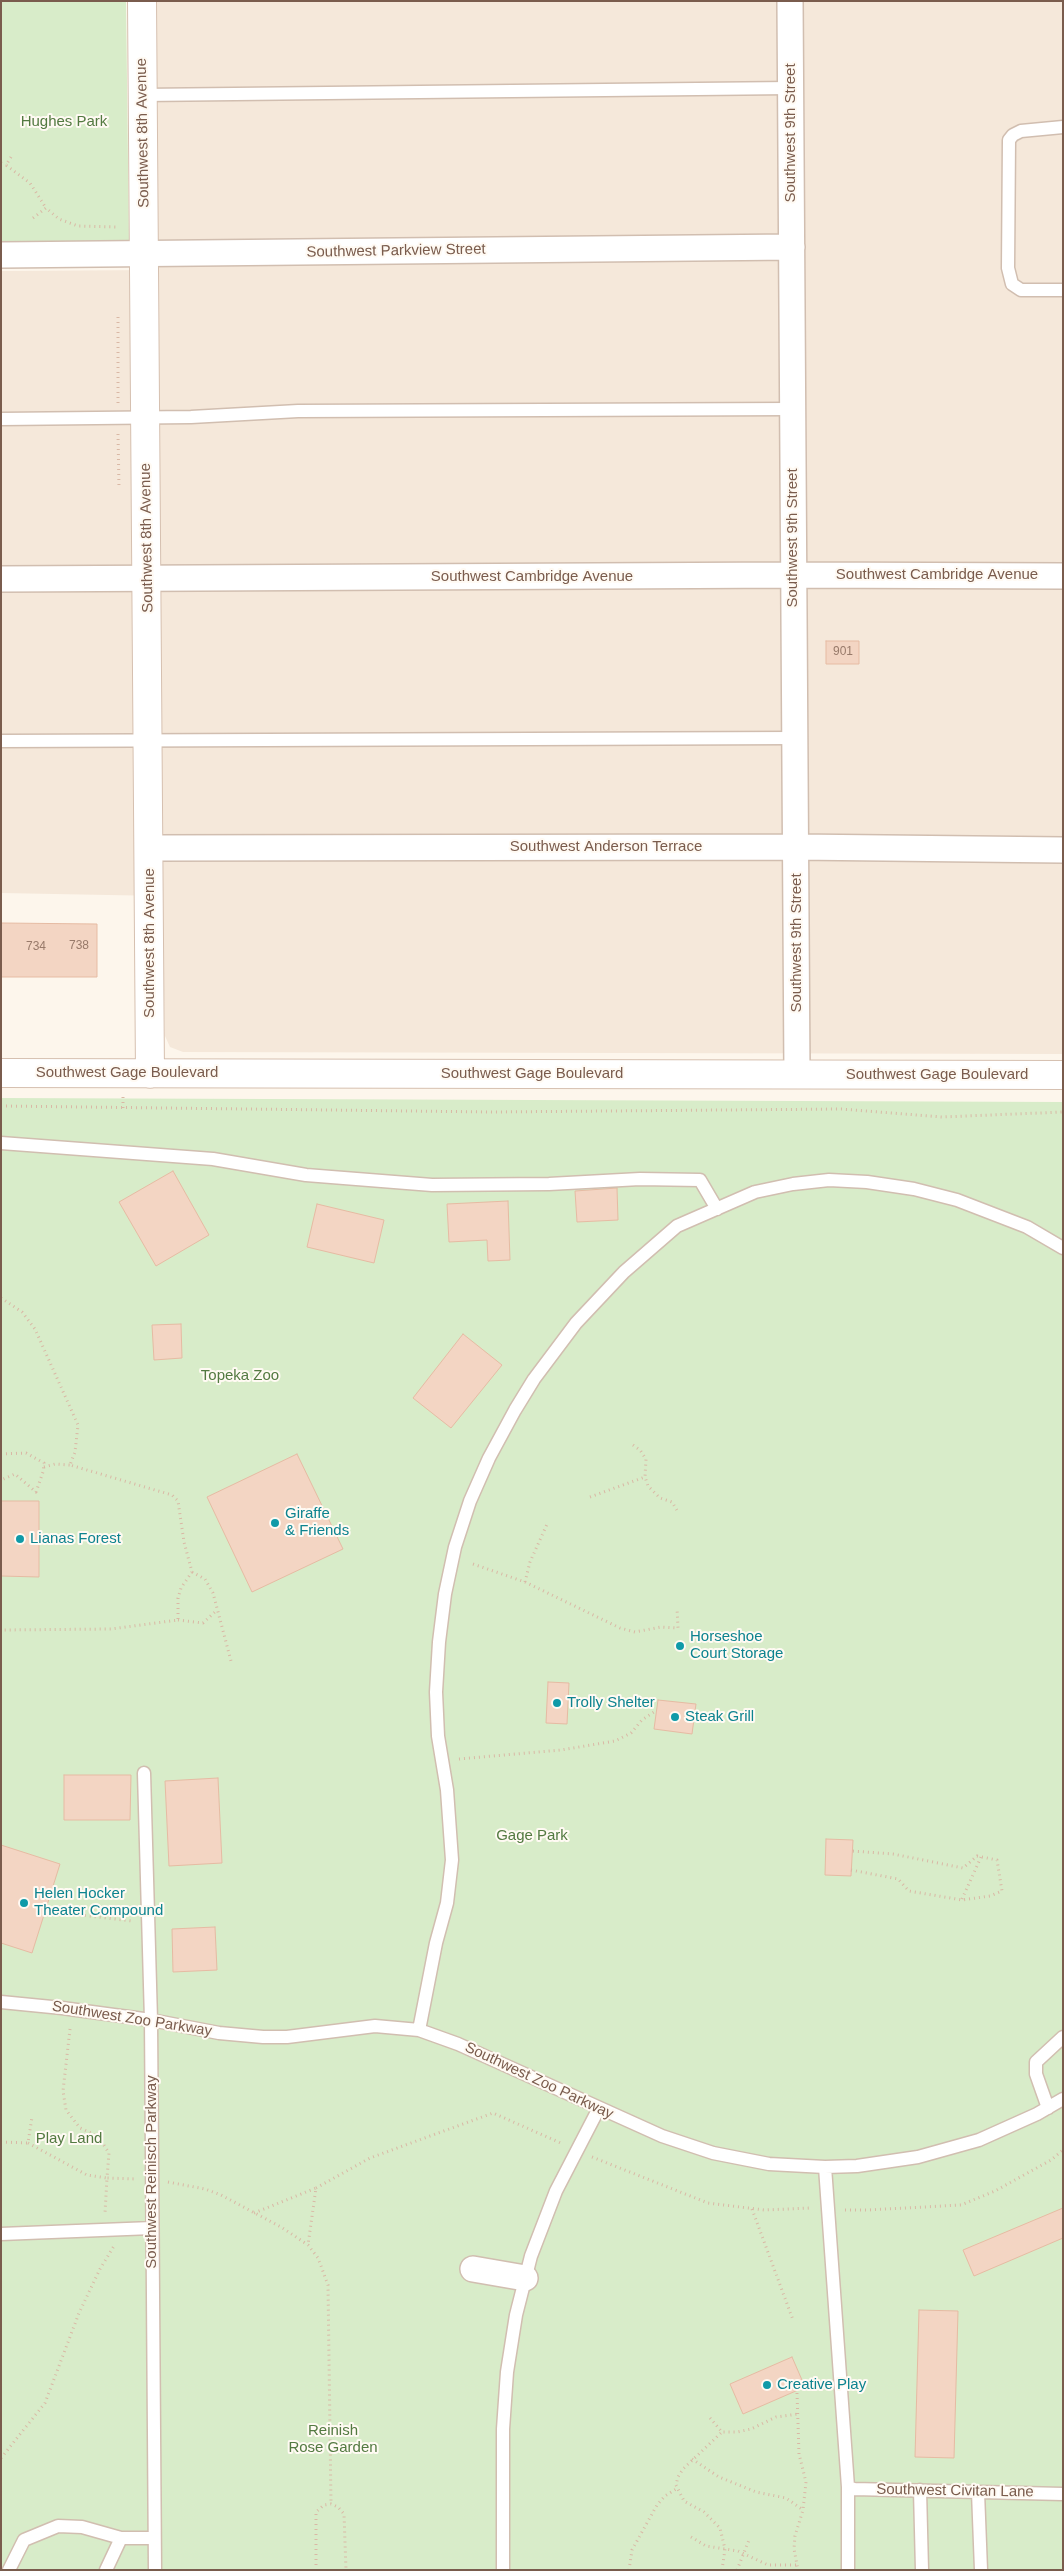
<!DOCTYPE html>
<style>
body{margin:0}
#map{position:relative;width:1064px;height:2571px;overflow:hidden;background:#fdf6ec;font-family:Arial,sans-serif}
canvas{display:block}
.frame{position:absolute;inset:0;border:2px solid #7a5c4d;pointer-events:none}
</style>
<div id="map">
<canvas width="1064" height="2571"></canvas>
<div class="frame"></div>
</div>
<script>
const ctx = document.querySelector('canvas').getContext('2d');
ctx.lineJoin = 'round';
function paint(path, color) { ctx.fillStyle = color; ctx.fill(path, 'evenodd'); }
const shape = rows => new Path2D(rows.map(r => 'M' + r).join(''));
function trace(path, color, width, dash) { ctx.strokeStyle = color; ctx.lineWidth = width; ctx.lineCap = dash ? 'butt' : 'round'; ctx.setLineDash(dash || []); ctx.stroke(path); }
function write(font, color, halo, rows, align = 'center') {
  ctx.font = font + ' Arial,sans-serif'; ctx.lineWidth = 4; ctx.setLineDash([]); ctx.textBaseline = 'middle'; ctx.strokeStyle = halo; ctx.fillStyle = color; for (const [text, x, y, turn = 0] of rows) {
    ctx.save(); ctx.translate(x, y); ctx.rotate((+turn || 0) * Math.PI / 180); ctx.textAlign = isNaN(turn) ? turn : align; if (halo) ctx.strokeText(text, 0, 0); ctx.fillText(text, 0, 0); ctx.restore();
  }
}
const residential = shape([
 [153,1,1063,1,1063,1054,183,1052,170,1047,165,1036,162,896,1,893,1,271,154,270]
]);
const green = shape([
 [1,1,126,1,129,242,1,244],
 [1,1098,1063,1102,1063,2570,1,2570]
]);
const building = shape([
 [826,641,859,641,859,664,826,664,826,641],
 [1,923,97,924,97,977,1,977,1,923],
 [173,1171,209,1235,156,1266,119,1202,173,1171],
 [617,1188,618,1220,577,1222,575,1191,617,1188],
 [508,1201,510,1260,488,1261,487,1240,449,1242,447,1204,508,1201],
 [317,1204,384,1220,374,1263,307,1247,317,1204],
 [181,1324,182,1358,154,1360,152,1325,181,1324],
 [463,1334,502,1365,451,1428,413,1398,463,1334],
 [297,1454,343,1549,252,1592,207,1497,297,1454],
 [1,1501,39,1501,39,1577,1,1576,1,1501],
 [548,1682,569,1683,567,1724,546,1723,548,1682],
 [658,1700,696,1704,692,1734,654,1729,658,1700],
 [64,1775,131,1775,130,1820,64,1820,64,1775],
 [218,1778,222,1863,169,1866,165,1781,218,1778],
 [826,1839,853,1840,851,1876,825,1875,826,1839],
 [1,1845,60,1864,32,1953,1,1943,1,1845],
 [215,1927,217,1970,173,1972,172,1929,215,1927],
 [1063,2208,1063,2238,974,2276,963,2250,1063,2208],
 [919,2310,958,2311,954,2458,915,2457,919,2310],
 [792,2357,805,2387,743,2414,730,2384,792,2357]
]);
const path = shape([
 [11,157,6,165,30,183,46,208],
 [1,163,6,165],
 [33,218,46,208,59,219,78,226,118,227],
 [118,403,118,314],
 [118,434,119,488],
 [1,1106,492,1112,841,1109,942,1117,1063,1112],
 [123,1108,123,1096],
 [1,1298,22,1312,35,1329,78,1425,75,1452,70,1465,172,1495,178,1501,184,1542,192,1572,181,1588,178,1598,178,1620,111,1629,1,1630],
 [633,1445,640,1450,646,1459,645,1477,648,1486,660,1498,672,1502,678,1512],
 [1,1454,26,1453,44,1463,43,1472,36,1492,15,1474,1,1480],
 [44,1467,55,1464,70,1465],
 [590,1497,645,1477],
 [473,1564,525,1582,620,1628,635,1632,661,1627,678,1628,677,1608],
 [192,1572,205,1579,213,1593,231,1661],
 [525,1582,530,1562,548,1522],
 [178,1620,203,1623,217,1610],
 [459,1759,561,1750,615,1741,631,1733,642,1720,654,1712],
 [851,1870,898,1879,909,1891,962,1900,990,1896,1002,1891,997,1860,977,1856,963,1868,893,1854,852,1851],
 [962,1899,981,1857],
 [55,1912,132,1921],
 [70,2029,63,2091,66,2110,80,2128,98,2136,109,2153,107,2178,137,2179],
 [1,2142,28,2143,32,2117],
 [28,2143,87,2175,107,2178,105,2213],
 [592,2157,708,2203,764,2210,811,2208],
 [168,2182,205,2189,221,2195,281,2227,308,2245,318,2258,328,2285,331,2504],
 [316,2188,370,2158,493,2113,563,2144],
 [752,2209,793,2320],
 [845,2210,868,2210,961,2205,995,2191,1051,2160,1063,2150],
 [254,2213,316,2188,308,2245],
 [797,2393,799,2454,806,2482,803,2510,795,2536,794,2549,798,2570],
 [710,2418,722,2432,737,2432,751,2429,776,2417,798,2414],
 [1,2458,45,2403,79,2313,100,2269,114,2246],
 [692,2459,719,2477,756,2492,786,2498,803,2510],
 [691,2537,706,2546,738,2551,768,2565,797,2565],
 [316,2570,316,2512,324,2505,331,2504,338,2507,344,2514,346,2570],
 [629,2570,632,2550,657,2505,665,2496,676,2489],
 [722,2570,725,2549,720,2528,704,2512,684,2501,676,2485,678,2477,683,2469,722,2432],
 [737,2570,749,2540]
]);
const lane = shape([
 [142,95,790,88],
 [1063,127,1021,131,1013,135,1009,140,1008,268,1012,284,1021,290,1063,290],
 [1,419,191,417,298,411,793,409],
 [1,741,795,738],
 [1,1143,213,1159,306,1175,432,1185,549,1184,640,1179,700,1180,717,1209],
 [144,1773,151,2020,155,2570],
 [1,2002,62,2008,151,2020,219,2033,263,2037,287,2037,375,2026,419,2030,458,2044,662,2136,713,2153,769,2164,825,2167,857,2166,918,2157,979,2140,1037,2114,1063,2099],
 [419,2030,436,1943,447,1903,452,1860,447,1790,438,1736,436,1692,439,1642,445,1594,455,1547,470,1501,489,1458,515,1410,534,1379,576,1323,624,1272,677,1226,755,1192,793,1184,829,1180,867,1182,914,1189,957,1200,1027,1227,1063,1248],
 [1048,2108,1036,2074,1036,2062,1063,2037],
 [825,2167,848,2487,848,2570],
 [1,2234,152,2228],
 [848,2487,854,2489,1063,2494],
 [920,2490,922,2570],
 [978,2492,981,2570],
 [9,2570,24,2540,58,2526,82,2527,121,2538,154,2538],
 [106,2570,121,2538],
 [503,2570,503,2429,507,2372,516,2315,531,2256,556,2191,599,2108]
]);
const street = shape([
 [790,1,797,1075],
 [1,255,792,247],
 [1,579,793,575,1063,576],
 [149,848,796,847,1063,850],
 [473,2269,525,2278]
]);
const secondary = shape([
 [142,1,150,1074],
 [1,1073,1063,1075]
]);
const markers = [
 [275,1523,5,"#0f9aa8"],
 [20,1539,5,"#0f9aa8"],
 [680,1646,5,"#0f9aa8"],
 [557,1703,5,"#0f9aa8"],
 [675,1717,5,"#0f9aa8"],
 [24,1903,5,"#0f9aa8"],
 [767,2385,5,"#0f9aa8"]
];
const numberNames = [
 ["901",843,652],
 ["738",79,946],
 ["734",36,947]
];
const parkNames = [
 ["Hughes Park",64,122],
 ["Topeka Zoo",240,1376],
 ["Gage Park",532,1836],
 ["Play Land",69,2139],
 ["Reinish",333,2431],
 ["Rose Garden",333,2448]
];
const streetNames = [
 ["Southwest 8th Avenue",143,133,-91],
 ["Southwest 9th Street",791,133,-90],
 ["Southwest Parkview Street",396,251,-1],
 ["Southwest 8th Avenue",147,538,-91],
 ["Southwest 9th Street",793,538,-90],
 ["Southwest Cambridge Avenue",937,575],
 ["Southwest Cambridge Avenue",532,577],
 ["Southwest Anderson Terrace",606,847],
 ["Southwest 8th Avenue",150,943,-90],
 ["Southwest 9th Street",797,943,-90],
 ["Southwest Gage Boulevard",127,1073],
 ["Southwest Gage Boulevard",532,1074],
 ["Southwest Gage Boulevard",937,1075],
 ["Southwest Zoo Parkway",132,2019,9],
 ["Southwest Zoo Parkway",539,2081,25],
 ["Southwest Reinisch Parkway",152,2172,-90],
 ["Southwest Civitan Lane",955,2491,1]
];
const cultureNames = [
 ["Giraffe",285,1514],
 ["& Friends",285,1531],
 ["Lianas Forest",30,1539],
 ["Horseshoe",690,1637],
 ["Court Storage",690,1654],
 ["Trolly Shelter",567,1703],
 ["Steak Grill",685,1717],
 ["Helen Hocker",34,1894],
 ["Theater Compound",34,1911],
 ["Creative Play",777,2385]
];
paint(residential, '#f5e8da');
paint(green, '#d8ecc9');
paint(building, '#f3d5c3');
trace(building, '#e6bba3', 1);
trace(lane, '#d1beb0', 15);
trace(street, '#d1beb0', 28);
trace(secondary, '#d6c0b0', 30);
trace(path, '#d9b8a5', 3, [1, 4]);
trace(lane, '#fff', 12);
trace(street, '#fff', 25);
trace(secondary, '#fff', 28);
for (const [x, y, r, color] of markers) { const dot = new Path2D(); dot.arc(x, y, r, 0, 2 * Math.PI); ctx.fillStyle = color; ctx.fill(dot); trace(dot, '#fffaf3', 2); }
write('12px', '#987a6a', null, numberNames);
write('15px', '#537a41', '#fffaf3', parkNames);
write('15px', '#7a5c4d', '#fffaf3', streetNames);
write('15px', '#0d838f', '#fffaf3', cultureNames, 'left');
</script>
